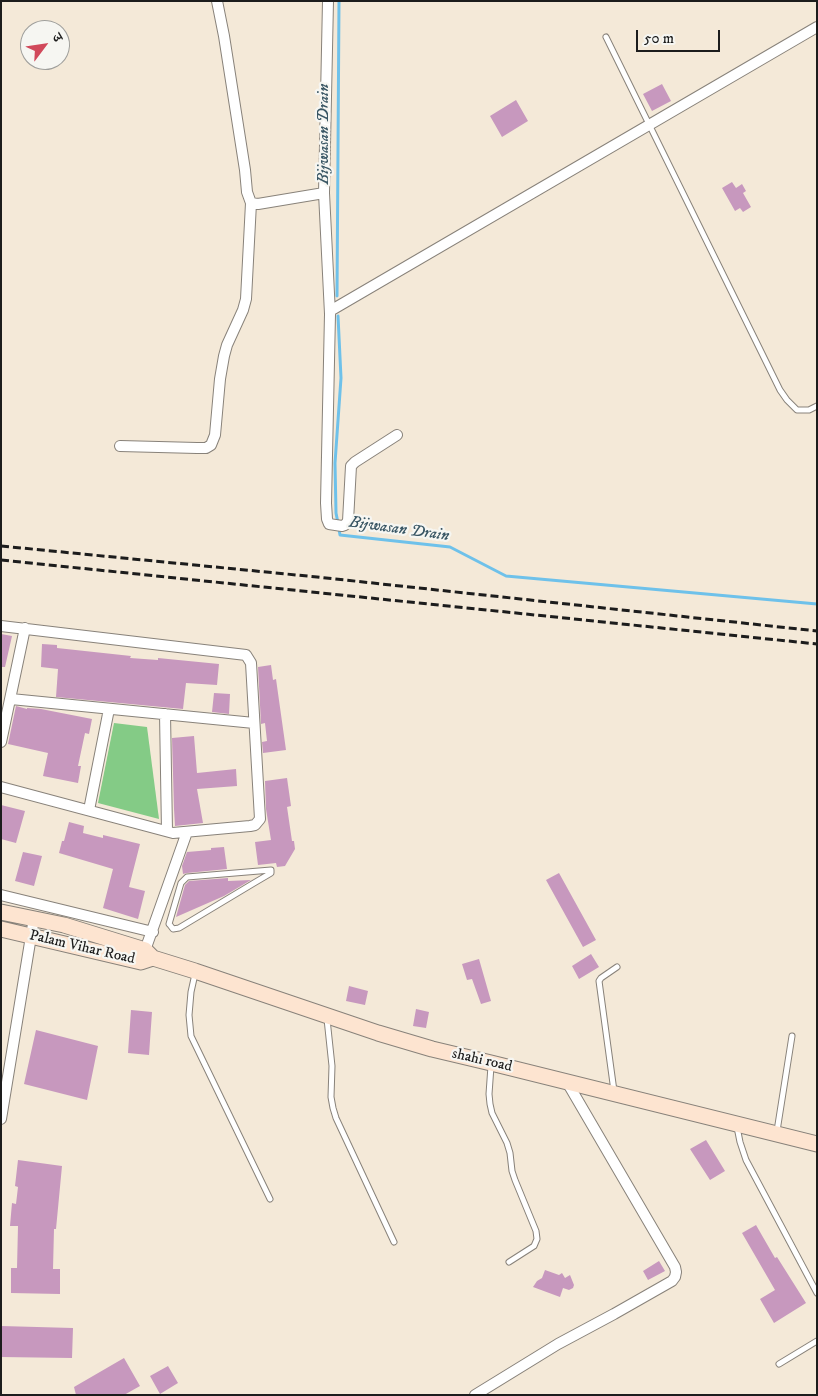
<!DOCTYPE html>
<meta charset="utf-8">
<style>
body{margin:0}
#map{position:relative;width:818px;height:1396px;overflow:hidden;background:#f4e9d8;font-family:"IM FELL DW Pica","Noto Serif Devanagari",serif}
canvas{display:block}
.frame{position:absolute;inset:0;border:2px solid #1c1c1c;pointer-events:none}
.north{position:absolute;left:20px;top:20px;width:50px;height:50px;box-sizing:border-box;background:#f6f6f2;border:1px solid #9f9f9c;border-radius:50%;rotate:59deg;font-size:14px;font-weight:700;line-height:20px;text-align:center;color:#1c1c1c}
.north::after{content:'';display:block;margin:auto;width:18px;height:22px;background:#d1495b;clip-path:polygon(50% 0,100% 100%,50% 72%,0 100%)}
.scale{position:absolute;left:636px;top:30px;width:84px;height:22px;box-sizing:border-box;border:2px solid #1c1c1c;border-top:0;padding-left:6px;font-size:15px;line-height:18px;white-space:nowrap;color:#1c1c1c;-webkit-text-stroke:4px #f6f6f2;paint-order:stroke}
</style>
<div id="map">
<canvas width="818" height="1396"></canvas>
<div class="frame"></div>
<div class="north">उ</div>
<div class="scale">50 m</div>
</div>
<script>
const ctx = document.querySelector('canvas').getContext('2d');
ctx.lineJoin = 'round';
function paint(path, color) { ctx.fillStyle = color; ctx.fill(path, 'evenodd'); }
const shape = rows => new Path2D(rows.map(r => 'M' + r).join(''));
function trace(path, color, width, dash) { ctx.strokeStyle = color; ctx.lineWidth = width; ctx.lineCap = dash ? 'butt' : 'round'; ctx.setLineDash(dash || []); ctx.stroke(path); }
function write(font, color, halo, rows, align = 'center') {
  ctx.font = font + ' "IM FELL DW Pica",serif'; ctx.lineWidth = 4.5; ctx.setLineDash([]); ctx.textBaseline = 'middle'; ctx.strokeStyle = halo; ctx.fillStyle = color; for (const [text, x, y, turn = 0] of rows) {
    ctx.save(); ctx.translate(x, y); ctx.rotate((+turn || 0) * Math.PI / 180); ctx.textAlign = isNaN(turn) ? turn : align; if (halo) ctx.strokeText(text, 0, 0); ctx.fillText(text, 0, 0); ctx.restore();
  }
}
const green = shape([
 [114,723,147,727,159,819,98,803]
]);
const stream = shape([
 [337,296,339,1],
 [338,523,336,513,335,463,341,378,338,316],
 [339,529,340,535,450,547,506,576,817,604]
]);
const building = shape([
 [662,84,671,101,652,111,643,94],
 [516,100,528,121,502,137,490,116],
 [732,182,736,188,742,184,746,191,743,193,751,207,743,212,740,208,735,211,722,188],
 [1,634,12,636,5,667,1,667],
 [42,644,57,645,57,648,131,656,130,658,158,660,158,658,219,664,217,685,186,683,183,709,56,697,58,669,41,667],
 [271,665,273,680,276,679,286,750,263,753,262,742,267,741,265,723,261,724,258,667],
 [214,693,230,694,229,714,212,712],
 [16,706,27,709,27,708,41,709,92,719,89,734,85,733,78,766,81,766,78,783,43,776,48,753,8,744],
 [194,736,197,773,236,769,237,786,197,789,203,823,175,826,174,809,172,738],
 [287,778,291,806,287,807,292,841,294,841,295,849,285,866,277,867,276,863,258,865,255,842,271,840,266,809,265,781],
 [1,805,25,811,16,843,1,839],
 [69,822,84,826,83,833,103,838,103,835,140,844,129,887,145,891,138,919,103,908,113,869,59,853,62,841,64,841],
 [224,847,227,869,187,873,183,874,182,866,187,852,211,850,211,848],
 [23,852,42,856,34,886,15,881],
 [559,873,596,940,583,947,546,880],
 [228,878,228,881,251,880,224,896,176,917,185,885,189,881],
 [591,954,599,967,579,979,572,966],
 [479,959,491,1001,481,1004,472,979,467,980,462,964],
 [349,986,368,991,365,1005,346,1001],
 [416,1009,429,1012,426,1028,413,1026],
 [131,1010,152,1012,149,1055,128,1053],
 [36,1030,98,1046,87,1100,24,1084],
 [706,1140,725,1171,710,1180,690,1149],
 [18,1160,62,1166,56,1229,54,1229,53,1269,60,1269,60,1294,11,1293,11,1268,17,1268,18,1226,10,1226,12,1203,16,1204,18,1187,15,1186],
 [756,1225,775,1258,777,1257,806,1303,774,1323,760,1299,775,1290,742,1233],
 [659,1261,665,1271,648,1280,643,1271],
 [545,1270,559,1275,562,1273,565,1278,570,1275,574,1285,573,1288,569,1290,563,1288,560,1297,533,1287,537,1281,542,1278],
 [1,1326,73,1328,72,1358,1,1357],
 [124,1358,140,1386,124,1395,76,1395,74,1387],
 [168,1366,178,1383,160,1394,150,1376]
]);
const lane = shape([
 [606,37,780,390,787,400,797,410,809,410,817,406],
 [271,870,271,873,254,883,179,928,173,929,170,925,169,924,181,883,187,877,271,870],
 [195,974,191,992,189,1015,191,1036,270,1199],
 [327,1019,332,1066,331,1097,333,1108,336,1118,394,1242],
 [491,1066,489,1094,490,1104,492,1113,507,1143,510,1153,512,1171,515,1180,536,1231,537,1239,534,1246,509,1262],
 [614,1091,599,981,601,978,617,967],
 [737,1127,740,1142,746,1160,817,1293],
 [777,1131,792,1036],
 [779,1364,817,1341]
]);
const street = shape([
 [328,1,324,193,330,314,326,503,327,519,329,524,342,526,345,525,348,521,351,466,355,462,397,435],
 [251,203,258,204,324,193],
 [330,311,817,27],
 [120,446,197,448,206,448,211,445,215,435,220,379,224,356,227,345,243,310,246,299,251,203,247,192,245,170,224,36,217,1],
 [1,626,246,655,251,663,260,819,255,825,250,826,173,833,1,787],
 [11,699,254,723],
 [165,714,167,831],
 [1,742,25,628],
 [89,810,109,709],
 [1,895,153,932],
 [143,956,187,832],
 [1,1119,34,918],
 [475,1395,558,1344,614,1314,672,1281,675,1277,676,1272,675,1267,567,1082]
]);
const secondary = shape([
 [1,912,64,925,145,950,153,958,195,971,378,1033,432,1049,491,1063,817,1144],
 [1,929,141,962,153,958]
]);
const rail = shape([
 [1,546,317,577,817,631],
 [1,560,817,644]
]);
const streetNames = [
 ["Palam Vihar Road",82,948,13],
 ["shahi road",482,1061,13]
];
const waterNames = [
 ["Bijwasan Drain",325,134,-90],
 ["Bijwasan Drain",399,530,8]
];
paint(green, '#84cb86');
trace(stream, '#6ec1ea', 3);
paint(building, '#c798be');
trace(lane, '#88827a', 7);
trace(street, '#88827a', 12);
trace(secondary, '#88827a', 17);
trace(lane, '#fff', 5);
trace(street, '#fff', 10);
trace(secondary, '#fde4d0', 15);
trace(rail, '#1c1c1c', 3, [8, 4]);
write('15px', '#1c1c1c', '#f6f6f2', streetNames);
write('italic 16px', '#395664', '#f6f6f2', waterNames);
</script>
